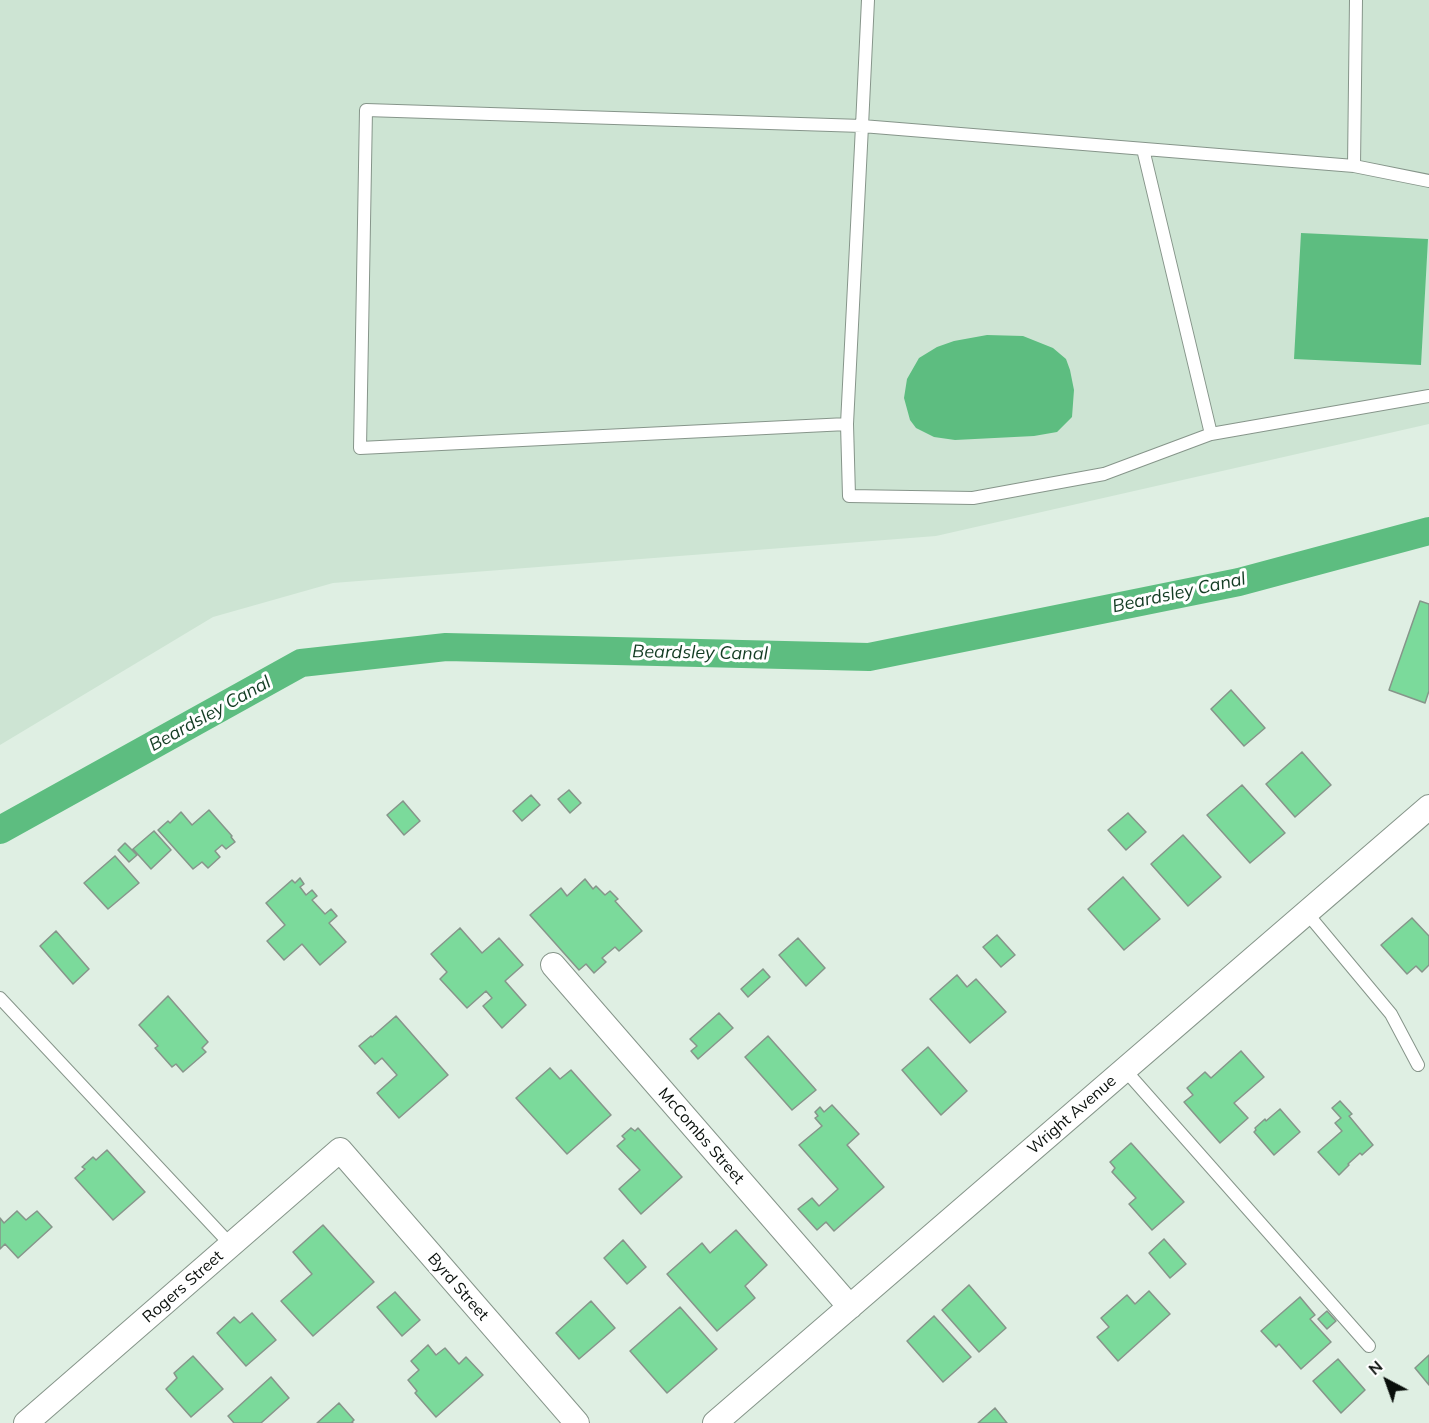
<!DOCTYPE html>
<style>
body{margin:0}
#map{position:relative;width:1429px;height:1423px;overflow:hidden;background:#dfefe3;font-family:Mulish,sans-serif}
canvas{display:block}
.north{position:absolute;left:1357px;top:1351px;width:60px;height:60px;-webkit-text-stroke:4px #fff;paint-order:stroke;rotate:319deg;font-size:16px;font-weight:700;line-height:24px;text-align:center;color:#090f0b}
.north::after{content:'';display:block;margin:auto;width:21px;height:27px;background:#090f0b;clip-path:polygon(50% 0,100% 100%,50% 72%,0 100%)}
</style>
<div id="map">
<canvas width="1429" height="1423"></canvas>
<div class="north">N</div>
</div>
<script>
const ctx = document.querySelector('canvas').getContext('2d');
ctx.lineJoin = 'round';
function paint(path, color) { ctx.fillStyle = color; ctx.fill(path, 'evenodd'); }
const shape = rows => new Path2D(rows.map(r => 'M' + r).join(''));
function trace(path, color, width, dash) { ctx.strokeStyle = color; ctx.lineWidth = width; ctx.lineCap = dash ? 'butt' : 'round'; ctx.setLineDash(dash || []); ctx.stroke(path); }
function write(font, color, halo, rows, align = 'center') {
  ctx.font = font + ' Mulish,sans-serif'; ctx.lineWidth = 6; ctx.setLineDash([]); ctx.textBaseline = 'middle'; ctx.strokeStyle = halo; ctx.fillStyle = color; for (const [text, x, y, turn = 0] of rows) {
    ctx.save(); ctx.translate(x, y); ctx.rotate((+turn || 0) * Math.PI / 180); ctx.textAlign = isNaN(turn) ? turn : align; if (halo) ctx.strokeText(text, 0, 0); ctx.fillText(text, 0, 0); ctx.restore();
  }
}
const built = shape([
 [0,0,1429,0,1429,424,936,536,333,583,213,617,0,745]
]);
const water = shape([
 [1301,233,1428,239,1421,365,1294,359],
 [987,335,1023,336,1053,348,1066,359,1070,370,1074,390,1072,417,1057,432,1034,436,955,440,934,437,916,428,910,420,904,398,907,379,919,358,937,347,954,341]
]);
const canal = shape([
 [0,830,301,663,446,647,869,657,1239,582,1429,531]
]);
const building = shape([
 [1420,601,1429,604,1429,691,1425,703,1389,690,1420,601],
 [1231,690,1265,728,1244,746,1211,709,1231,690],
 [1302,752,1331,785,1295,817,1266,784,1302,752],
 [1242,785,1285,833,1250,863,1207,815,1242,785],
 [569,790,581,803,570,813,558,799,569,790],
 [531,795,540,805,522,821,513,811,531,795],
 [403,801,420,821,404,835,387,815,403,801],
 [209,810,232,836,231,837,235,842,226,849,222,845,215,851,220,857,208,868,202,862,193,869,158,830,168,821,170,823,181,812,192,825,209,810],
 [1128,813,1146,832,1126,850,1108,830,1128,813],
 [154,831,171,850,151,869,133,849,154,831],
 [1183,835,1221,877,1188,906,1151,864,1183,835],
 [125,843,137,855,129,862,118,850,125,843],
 [115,856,139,883,108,909,84,883,115,856],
 [1123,877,1160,919,1124,950,1088,909,1123,877],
 [300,878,304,884,300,887,306,895,312,890,317,896,312,900,325,914,331,909,337,916,329,923,346,942,320,965,302,944,284,960,267,941,285,925,266,903,292,880,295,883,300,878],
 [585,879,593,889,596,886,605,895,610,891,618,899,615,901,642,931,619,951,615,947,602,958,606,962,594,973,586,964,579,970,530,915,561,888,567,896,585,879],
 [1412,918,1429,936,1429,965,1422,972,1416,966,1407,974,1381,945,1412,918],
 [460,928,482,953,499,938,523,965,505,981,526,1005,502,1028,483,1006,492,998,486,991,467,1008,440,979,447,972,431,954,460,928],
 [56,931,89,969,73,984,40,946,56,931],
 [997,935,1015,955,1001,967,983,947,997,935],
 [798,938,825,968,806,986,779,955,798,938],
 [763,969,770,977,748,997,741,989,763,969],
 [957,975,967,987,976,979,1006,1012,970,1043,930,999,957,975],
 [168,996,208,1042,202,1048,206,1052,183,1072,176,1064,172,1067,155,1048,158,1046,139,1025,168,996],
 [719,1013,733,1028,698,1059,691,1051,697,1046,690,1039,719,1013],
 [396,1016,448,1075,399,1118,377,1093,397,1075,382,1058,375,1064,359,1046,371,1036,372,1037,396,1016],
 [768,1036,816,1090,792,1110,745,1057,768,1036],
 [928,1047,967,1091,941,1115,902,1070,928,1047],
 [1241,1051,1264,1077,1234,1103,1248,1118,1220,1143,1184,1102,1193,1095,1187,1088,1205,1072,1211,1078,1241,1051],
 [550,1068,560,1079,571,1070,611,1115,567,1154,516,1098,550,1068],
 [1340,1101,1352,1114,1349,1116,1373,1145,1362,1155,1360,1153,1348,1164,1349,1165,1339,1175,1318,1152,1342,1131,1335,1123,1341,1118,1332,1108,1340,1101],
 [832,1105,859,1134,847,1145,884,1187,834,1231,826,1222,817,1230,798,1209,812,1198,819,1206,838,1189,799,1145,822,1126,815,1118,818,1116,815,1112,820,1107,824,1112,832,1105],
 [1280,1109,1300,1132,1274,1155,1254,1132,1256,1130,1255,1128,1265,1119,1266,1121,1280,1109],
 [631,1128,635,1131,638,1128,682,1177,641,1214,619,1189,640,1170,617,1146,625,1139,622,1136,631,1128],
 [1131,1143,1184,1202,1152,1230,1129,1204,1136,1198,1112,1172,1115,1168,1110,1162,1131,1143],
 [107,1150,145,1192,113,1220,75,1178,85,1169,82,1167,93,1157,96,1160,107,1150],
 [17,1211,26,1220,37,1211,52,1227,18,1258,5,1244,0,1249,0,1218,4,1223,17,1211],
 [323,1225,374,1282,313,1336,281,1301,312,1274,293,1252,323,1225],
 [736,1230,767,1265,745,1286,755,1298,717,1331,667,1274,702,1243,710,1253,736,1230],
 [1164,1239,1186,1264,1170,1278,1149,1253,1164,1239],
 [623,1240,646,1267,627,1284,604,1258,623,1240],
 [969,1285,1006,1328,979,1352,942,1310,969,1285],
 [1149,1291,1170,1314,1118,1361,1097,1337,1109,1327,1101,1318,1127,1295,1135,1304,1149,1291],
 [395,1292,420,1320,402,1336,377,1307,395,1292],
 [1300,1297,1315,1315,1310,1319,1331,1342,1301,1369,1279,1344,1276,1347,1261,1331,1300,1297],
 [591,1301,615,1328,579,1359,556,1333,591,1301],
 [680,1307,717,1349,667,1393,630,1351,680,1307],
 [1327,1311,1336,1321,1327,1329,1318,1319,1327,1311],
 [252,1313,276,1340,246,1366,217,1333,234,1317,240,1323,252,1313],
 [934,1316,971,1357,943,1382,907,1341,934,1316],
 [428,1345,436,1355,445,1348,459,1364,466,1357,483,1375,436,1417,415,1393,417,1391,408,1380,419,1370,411,1361,428,1345],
 [1429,1355,1429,1385,1415,1368,1429,1355],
 [193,1356,223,1389,191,1417,166,1389,177,1378,174,1373,193,1356],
 [1338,1359,1365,1390,1341,1413,1313,1381,1338,1359],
 [271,1377,289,1398,261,1423,234,1423,228,1416,271,1377],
 [339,1403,354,1420,352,1422,353,1423,317,1423,339,1403],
 [995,1408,1007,1423,978,1423,995,1408]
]);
const service = shape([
 [868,0,862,126,847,424,360,448,366,110,862,126,1354,166,1356,0],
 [1354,166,1429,181],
 [847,424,849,496,973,498,1104,474,1211,434,1143,149],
 [1211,434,1429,396],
 [1306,912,1391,1014,1418,1065],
 [0,998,231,1245],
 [1125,1070,1369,1346]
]);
const minor = shape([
 [553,965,850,1307],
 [26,1423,340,1150,577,1423],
 [715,1423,1429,807]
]);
const streetNames = [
 ["Wright Avenue",1072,1115,-41],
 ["McCombs Street",701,1136,49],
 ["Rogers Street",183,1287,-41],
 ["Byrd Street",458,1287,49]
];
const waterNames = [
 ["Beardsley Canal",1179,593,-12],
 ["Beardsley Canal",700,653,1],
 ["Beardsley Canal",210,714,-29]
];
paint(built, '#cde4d3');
paint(water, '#5dbd80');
trace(canal, '#5dbd80', 28);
paint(building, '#7bda9b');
trace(building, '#86958a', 1.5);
trace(service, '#86958a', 14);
trace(minor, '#86958a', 26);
trace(service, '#fff', 12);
trace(minor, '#fff', 24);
write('16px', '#090f0b', '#fff', streetNames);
write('italic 18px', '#133c23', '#fff', waterNames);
</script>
